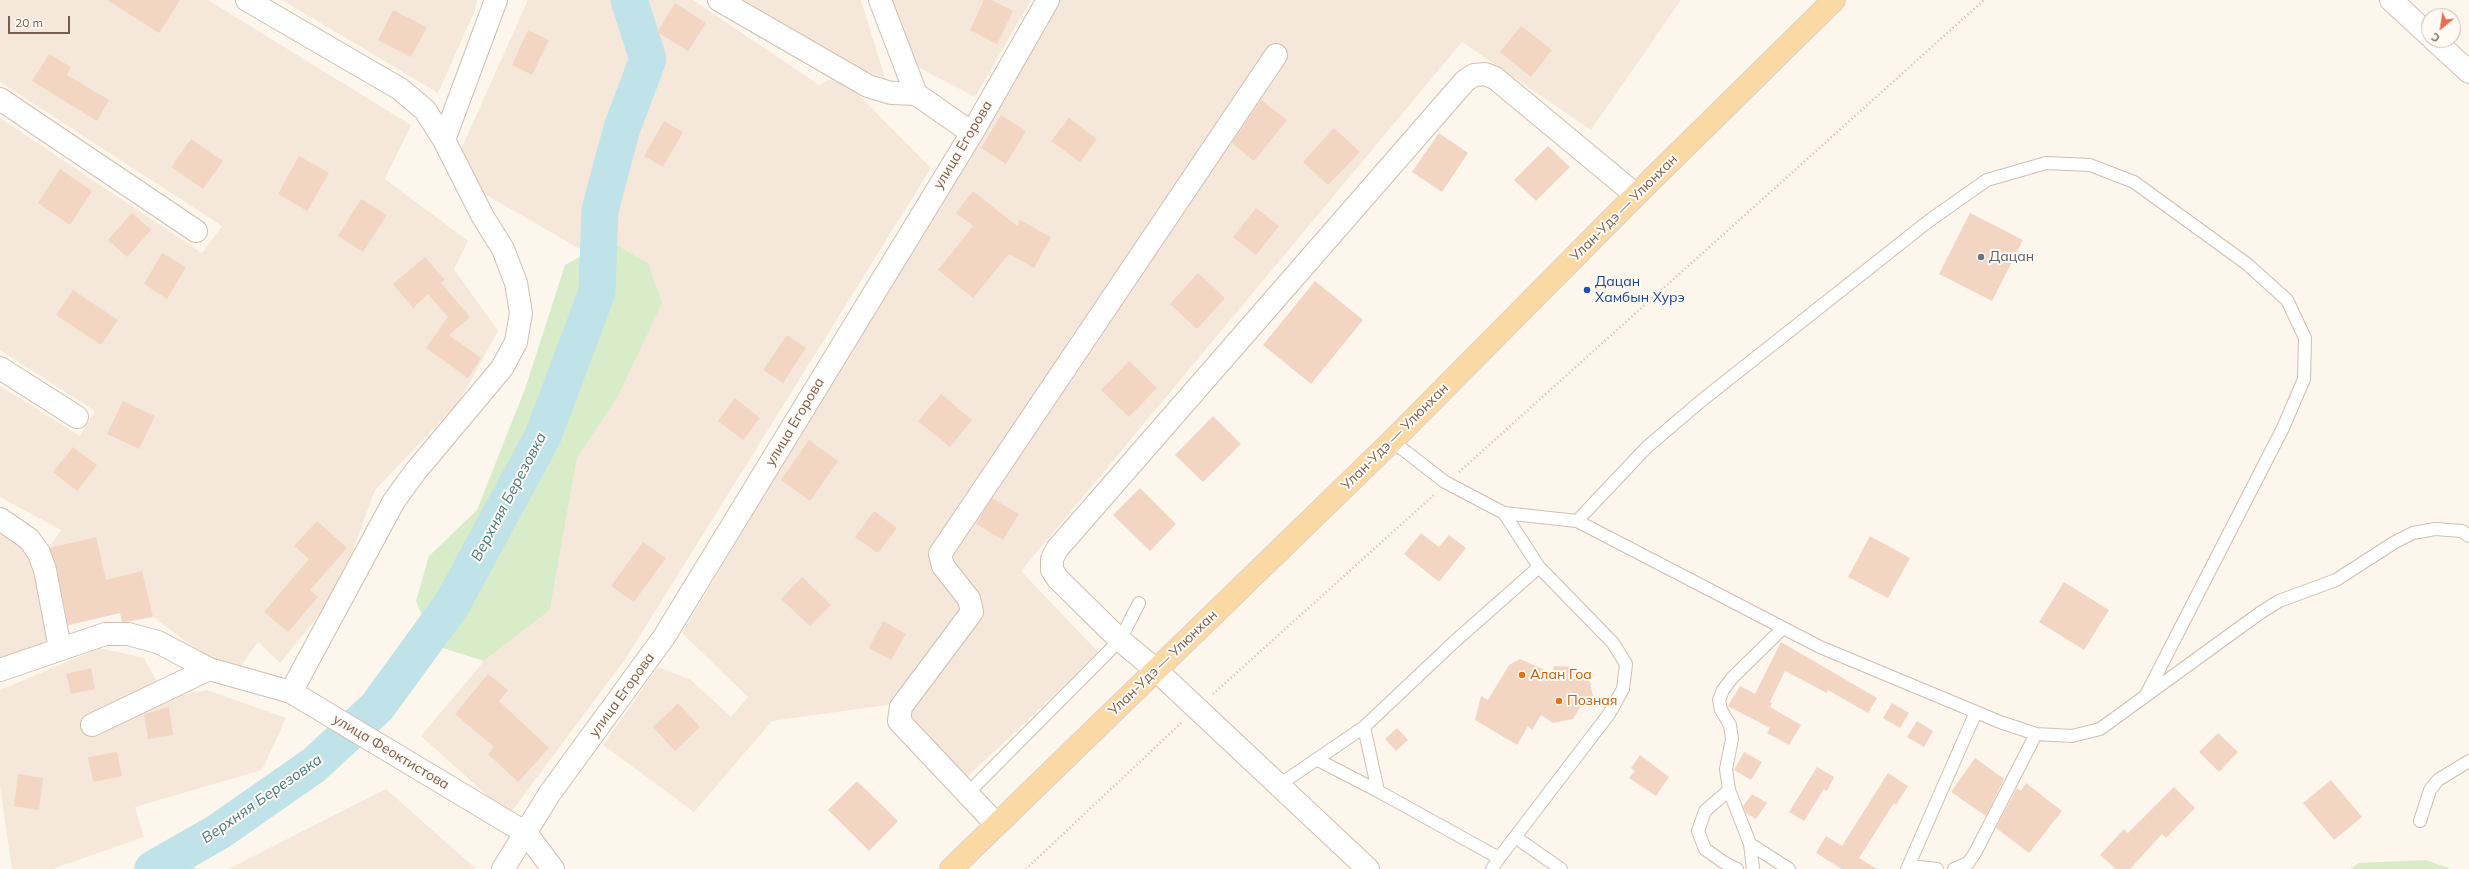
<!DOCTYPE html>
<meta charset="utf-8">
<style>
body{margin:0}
#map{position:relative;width:2469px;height:869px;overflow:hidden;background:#fdf6ec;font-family:Mulish,sans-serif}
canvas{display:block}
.north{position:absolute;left:2421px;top:8px;width:40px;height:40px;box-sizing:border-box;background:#fffaf3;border:1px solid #cabbb1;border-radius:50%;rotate:210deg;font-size:11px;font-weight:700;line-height:16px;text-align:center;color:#7a5c4d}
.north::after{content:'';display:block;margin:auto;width:14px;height:18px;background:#e76f51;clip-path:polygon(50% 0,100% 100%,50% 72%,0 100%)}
.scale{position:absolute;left:8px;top:16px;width:62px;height:18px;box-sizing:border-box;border:2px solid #7a5c4d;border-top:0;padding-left:5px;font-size:12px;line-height:14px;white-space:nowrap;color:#7a5c4d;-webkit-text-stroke:3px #fffaf3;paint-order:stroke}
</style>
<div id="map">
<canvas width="2469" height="869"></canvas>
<div class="north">С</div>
<div class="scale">20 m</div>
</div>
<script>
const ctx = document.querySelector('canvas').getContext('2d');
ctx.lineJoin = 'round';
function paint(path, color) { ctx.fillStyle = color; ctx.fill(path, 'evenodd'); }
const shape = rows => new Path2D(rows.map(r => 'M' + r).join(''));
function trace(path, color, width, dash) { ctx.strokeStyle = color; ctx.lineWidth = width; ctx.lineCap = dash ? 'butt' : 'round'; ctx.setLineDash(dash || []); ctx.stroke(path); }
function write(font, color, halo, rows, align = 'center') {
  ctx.font = font + ' Mulish,sans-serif'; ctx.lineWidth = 4; ctx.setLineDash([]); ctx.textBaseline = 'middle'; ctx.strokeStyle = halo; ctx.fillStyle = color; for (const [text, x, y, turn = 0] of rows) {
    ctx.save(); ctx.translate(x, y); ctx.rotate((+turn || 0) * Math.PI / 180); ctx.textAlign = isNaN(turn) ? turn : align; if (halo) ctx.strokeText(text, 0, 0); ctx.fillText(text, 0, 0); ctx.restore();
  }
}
const residential = shape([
 [0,0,208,0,411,125,385,179,468,241,454,269,498,331,459,402,375,490,337,593,280,663,258,642,237,671,222,668,153,617,123,624,120,613,67,626,49,548,61,530,0,497,0,386,80,436,95,411,0,350,0,118,202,253,222,226,0,82],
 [282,0,477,0,475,10,438,93],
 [528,0,693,0,819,85,839,75,931,168,626,658,509,815,421,736,484,661,550,610,577,458,617,398,609,241,587,253,476,189,458,156],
 [731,0,861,0,885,78,799,49],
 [888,0,1031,0,975,97,902,59],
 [1060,0,1681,0,1591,130,1462,42,1021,571,1099,653,967,777,894,704,772,721,694,812,603,745,658,667,691,680,731,717,748,697,682,633],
 [0,529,30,546,50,639,0,660],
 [100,648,144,658,166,698,207,690,286,718,262,770,135,807,144,837,52,869,12,869,0,787,0,690],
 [386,789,476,869,228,869]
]);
const green = shape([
 [609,241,648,263,662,303,617,398,577,458,550,610,484,661,433,645,416,601,429,556,477,510,525,389,565,265],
 [176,853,197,869,132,869],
 [2426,860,2451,869,2350,869,2359,863]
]);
const river = shape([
 [153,869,218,832,314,765,377,707,452,604,543,436,597,292,600,210,622,128,648,59,629,0]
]);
const building = shape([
 [107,0,180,0,159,33],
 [984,0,991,0,1013,11,997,44,970,30],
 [675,3,706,23,688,51,657,32],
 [393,10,427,27,411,57,378,40],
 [1521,26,1552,50,1531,77,1500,52],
 [528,30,549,40,532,75,512,65],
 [49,54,71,67,67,75,109,100,97,121,32,81],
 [1261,100,1287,120,1254,161,1232,143],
 [1001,115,1026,131,1006,164,981,148],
 [1069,118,1097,139,1080,162,1051,141],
 [664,121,683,132,663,167,644,156],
 [1334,128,1360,152,1328,185,1303,162],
 [1439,133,1468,153,1442,192,1412,172],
 [191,139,223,161,203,189,171,167],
 [1548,146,1570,167,1536,201,1514,180],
 [299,156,329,173,307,211,278,194],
 [60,169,92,191,70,225,38,203],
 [973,191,1017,226,1020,220,1051,237,1034,268,1009,254,973,298,938,270,973,226,956,213],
 [361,199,387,215,363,252,338,236],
 [1256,208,1279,226,1256,255,1233,237],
 [132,213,151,230,127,257,108,240],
 [1970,213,2023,240,1992,301,1939,274],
 [162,253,186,267,167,299,144,284],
 [425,257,445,280,441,283,470,317,449,335,481,358,468,378,426,348,448,317,428,294,413,308,393,284],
 [1198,273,1225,298,1197,329,1170,304],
 [1315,281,1363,320,1311,384,1263,345],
 [73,290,118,320,101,345,56,315],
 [787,335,806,348,783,383,763,370],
 [1129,361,1157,388,1129,417,1101,390],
 [941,394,972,420,950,447,918,421],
 [735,398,760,418,743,440,718,421],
 [123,401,155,416,139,449,107,434],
 [1213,416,1241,444,1203,482,1175,455],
 [809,440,838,461,810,501,781,480],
 [73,447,97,465,77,491,53,472],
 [1140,488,1176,524,1150,551,1113,515],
 [992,498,1019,514,1003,540,976,524],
 [874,511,897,528,878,553,855,537],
 [317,521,347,548,310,590,318,597,288,632,264,612,309,559,294,546],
 [1421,533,1439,547,1449,535,1466,548,1439,582,1404,554],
 [1870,536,1910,558,1888,598,1848,577],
 [96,537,106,580,142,571,153,617,122,622,120,613,68,625,57,568,50,548],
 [643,542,666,558,634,602,611,586],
 [802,577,831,605,810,626,781,599],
 [2064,582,2109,610,2084,650,2039,622],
 [883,621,906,634,891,660,869,648],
 [1781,642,1877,698,1868,713,1828,690,1827,693,1785,671,1770,702,1772,703,1770,707,1801,725,1789,745,1767,733,1770,728,1728,706,1740,686,1755,694],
 [1520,659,1552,673,1554,666,1573,667,1590,682,1593,696,1586,698,1583,707,1580,707,1573,719,1553,723,1541,715,1532,730,1528,726,1517,745,1475,720,1481,696,1488,700,1509,665],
 [91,668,95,689,71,694,66,674],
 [488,674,508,690,499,701,549,748,518,782,488,754,494,747,455,714],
 [678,703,700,727,675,751,653,727],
 [1892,703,1909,713,1900,728,1883,718],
 [169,707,173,735,148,739,144,714],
 [1917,721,1933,731,1924,747,1907,737],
 [1397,728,1408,740,1396,751,1385,739],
 [2218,733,2238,752,2219,772,2199,752],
 [117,752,122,776,93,782,88,757],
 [1744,752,1762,762,1751,780,1734,770],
 [1640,755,1669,777,1656,796,1629,778,1635,771,1631,768],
 [1975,758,2004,779,1986,816,1951,792],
 [1817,767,1834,777,1827,791,1824,789,1804,821,1789,812],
 [1888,773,1908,786,1896,805,1894,803,1859,858,1877,869,1842,869,1816,853,1826,836,1842,846],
 [18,774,43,778,39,810,14,806],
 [2331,780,2362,817,2334,840,2303,803],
 [857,781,898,821,869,851,828,810],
 [2026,783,2062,811,2029,853,1996,828,2017,788,2021,791],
 [2174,787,2195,808,2166,838,2162,834,2130,869,2116,869,2100,855,2124,829,2128,833],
 [1752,794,1767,803,1756,819,1746,813,1743,806]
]);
const path = shape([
 [1459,472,1984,0],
 [1213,694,1435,494],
 [1026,869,1181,723]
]);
const lane = shape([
 [1392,441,1445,482,1504,513,1539,567,1613,643,1626,664,1623,689,1609,714,1499,858],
 [1504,513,1577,521,1820,647,2000,722,2036,734,2072,736,2100,729,2260,613,2279,601,2336,580,2395,542,2413,533,2435,529,2462,531,2469,536],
 [1577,521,1647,447,1701,401,1930,220,1987,180,2046,163,2090,165,2134,182,2247,264,2287,300,2305,338,2304,379,2283,428,2146,695],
 [1318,760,1378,791],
 [1279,785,1364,727],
 [1729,790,1705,811,1698,831,1705,849,1723,862,1737,869],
 [967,794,1120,640,1139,603],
 [2420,821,2430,790,2438,780,2469,761],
 [1515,837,1561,869],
 [1750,844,1789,869],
 [1910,866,1937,869],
 [1492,869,1499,858,1378,791,1364,727,1454,642,1539,567],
 [1753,869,1750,844,1729,790,1726,769,1732,739,1730,725,1721,710,1719,700,1723,690,1732,678,1782,629],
 [1907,869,1976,712],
 [1954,869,1968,863,1975,853,2036,734]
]);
const street = shape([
 [247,0,400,89,425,110,444,140,483,217,503,249,516,283,521,313,516,342,502,368,415,472,394,501,291,692],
 [719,0,868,86,891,93,916,94],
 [880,0,916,94,972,133],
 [0,99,196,231],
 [444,140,496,0],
 [0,368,77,417],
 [0,519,29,539,39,553,45,570,60,648],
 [0,670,105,634,128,634,158,642,209,669],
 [92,725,209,669,291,692,526,833,553,869],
 [996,824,899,721,901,707,972,612,969,599,943,566,940,554,1276,55],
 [503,869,550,793,664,637,972,133,1048,0],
 [1368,869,1156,670,1120,640,1058,579,1052,570,1052,559,1057,549,1465,81,1474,75,1485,74,1495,78,1636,195]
]);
const secondary = shape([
 [2391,0,2429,35],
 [2434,40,2469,72]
]);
const primary = shape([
 [951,869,1392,441,1636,195,1834,0]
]);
const markers = [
 [1981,257,4,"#6b7280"],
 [1587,290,4,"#1a4fb4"],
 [1522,675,4,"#e8710a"],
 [1559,701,4,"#e8710a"]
];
const streetNames = [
 ["улица Егорова",963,145,-59],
 ["Улан-Удэ — Улюнхан",1624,208,-45],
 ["улица Егорова",795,422,-59],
 ["Улан-Удэ — Улюнхан",1395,437,-45],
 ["Улан-Удэ — Улюнхан",1163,663,-44],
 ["улица Егорова",622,695,-54],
 ["улица Феоктистова",391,752,31]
];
const worshipNames = [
 ["Дацан",1989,257]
];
const transitNames = [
 ["Дацан",1595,282],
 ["Хамбын Хурэ",1595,298]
];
const foodNames = [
 ["Алан Гоа",1530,675],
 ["Позная",1567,701]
];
const waterNames = [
 ["Верхняя Березовка",509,497,-62],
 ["Верхняя Березовка",262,799,-35]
];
paint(residential, '#f5e8da');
paint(green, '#d8ecc9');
trace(river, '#bfe3e8', 37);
paint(building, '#f3d5c3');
trace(lane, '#d1beb0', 14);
trace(street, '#d1beb0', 24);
trace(secondary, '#d6c0b0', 24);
trace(primary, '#dad1cd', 24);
trace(path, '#d9b8a5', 2.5, [1, 3]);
trace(lane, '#fff', 12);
trace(street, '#fff', 22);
trace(secondary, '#fff', 22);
trace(primary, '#fbd9a5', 22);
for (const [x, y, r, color] of markers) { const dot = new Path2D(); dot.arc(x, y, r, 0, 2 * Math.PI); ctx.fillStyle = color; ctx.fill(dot); trace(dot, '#fffaf3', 1.5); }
write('14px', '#7a5c4d', '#fffaf3', streetNames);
write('14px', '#5b616d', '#fffaf3', worshipNames, 'left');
write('14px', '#164399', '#fffaf3', transitNames, 'left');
write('14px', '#c56008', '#fffaf3', foodNames, 'left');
write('italic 15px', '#437c86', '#fffaf3', waterNames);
</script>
